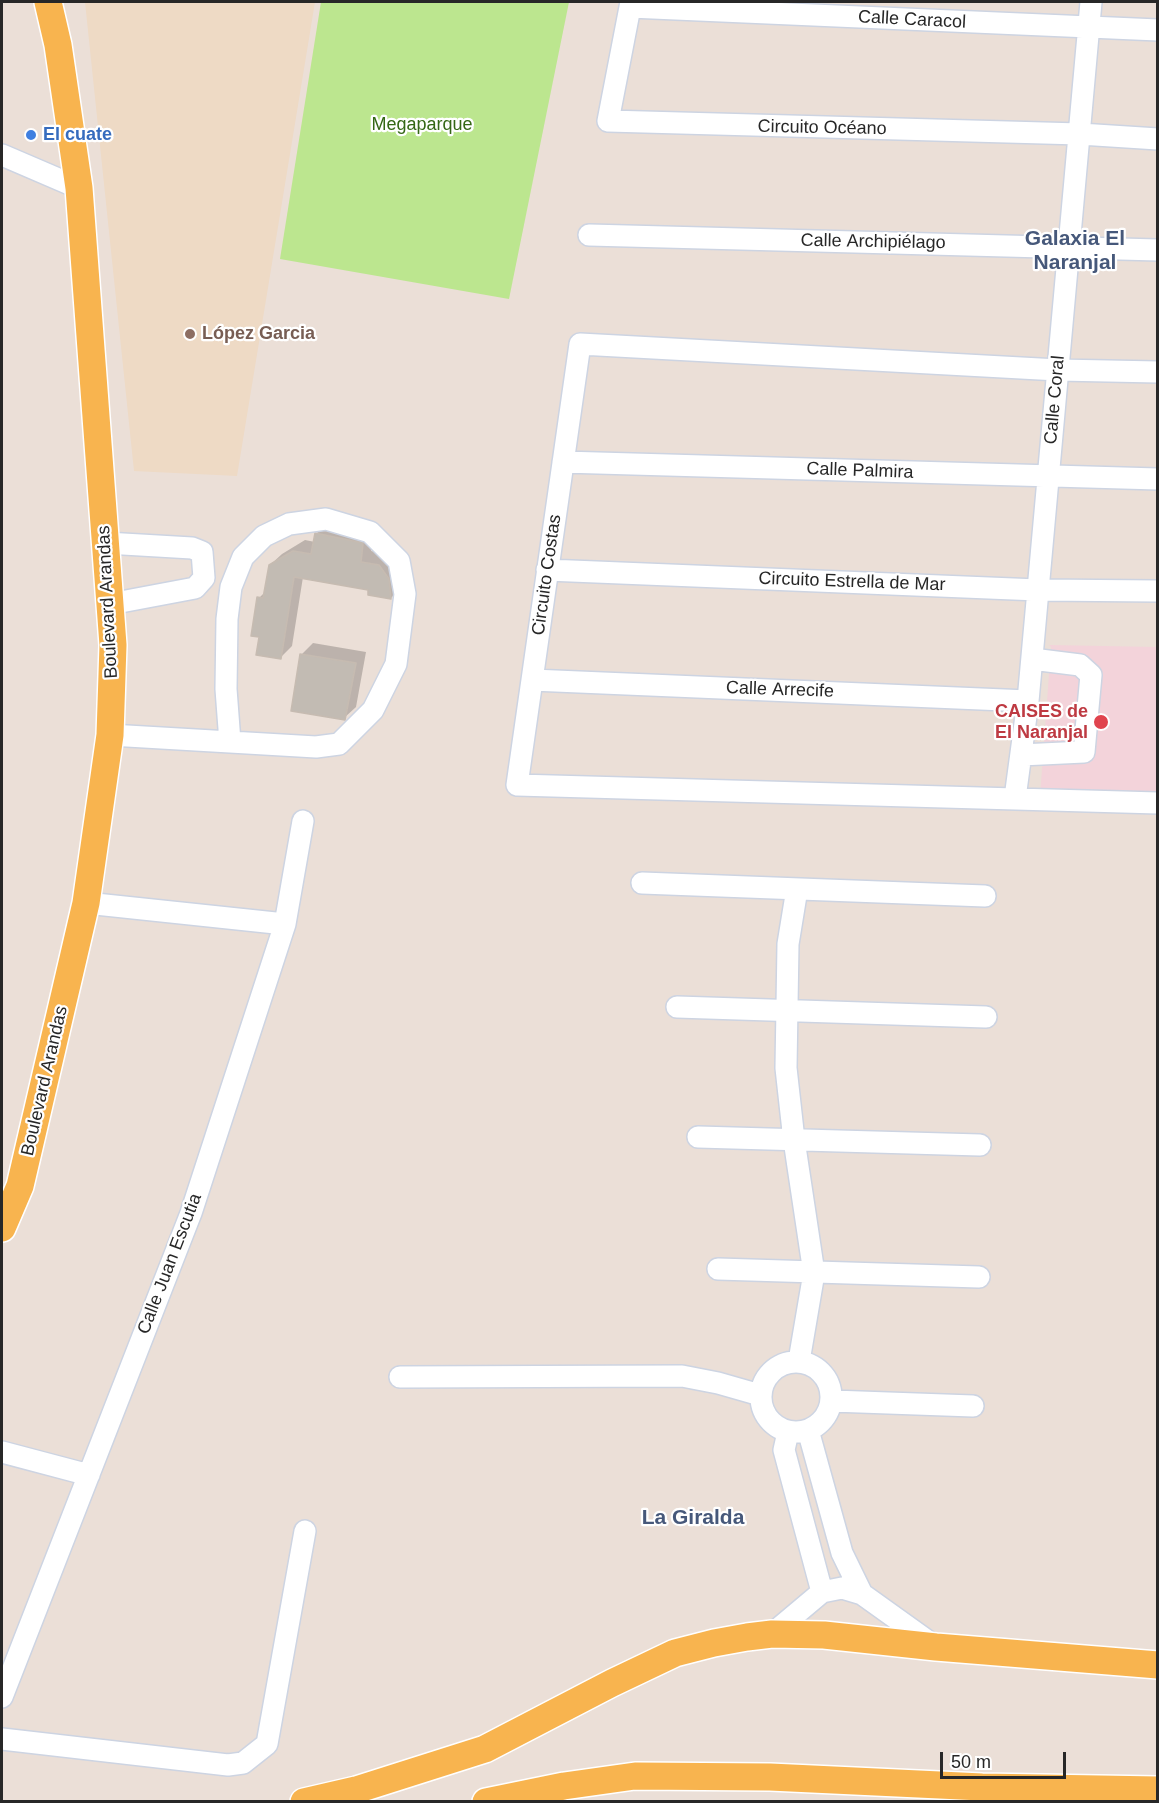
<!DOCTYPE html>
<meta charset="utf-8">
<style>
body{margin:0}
#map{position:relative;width:1159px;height:1803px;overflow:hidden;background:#ebdfd7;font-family:Helvetica,sans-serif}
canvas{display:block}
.frame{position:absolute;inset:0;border:3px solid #272727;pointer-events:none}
.scale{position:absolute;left:940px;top:1752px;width:126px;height:27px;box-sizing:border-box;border:3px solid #272727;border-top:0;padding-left:8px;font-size:18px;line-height:21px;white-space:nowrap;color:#272727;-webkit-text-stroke:4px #fff;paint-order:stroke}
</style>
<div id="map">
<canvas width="1159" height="1803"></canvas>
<div class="frame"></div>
<div class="scale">50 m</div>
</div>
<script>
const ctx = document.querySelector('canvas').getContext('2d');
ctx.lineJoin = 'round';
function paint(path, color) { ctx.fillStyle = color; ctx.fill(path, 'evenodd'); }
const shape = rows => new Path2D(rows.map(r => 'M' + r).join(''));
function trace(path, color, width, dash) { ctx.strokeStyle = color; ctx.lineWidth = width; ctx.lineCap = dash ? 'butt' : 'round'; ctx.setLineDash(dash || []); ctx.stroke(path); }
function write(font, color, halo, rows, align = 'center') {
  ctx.font = font + ' Helvetica,sans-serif'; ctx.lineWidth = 4.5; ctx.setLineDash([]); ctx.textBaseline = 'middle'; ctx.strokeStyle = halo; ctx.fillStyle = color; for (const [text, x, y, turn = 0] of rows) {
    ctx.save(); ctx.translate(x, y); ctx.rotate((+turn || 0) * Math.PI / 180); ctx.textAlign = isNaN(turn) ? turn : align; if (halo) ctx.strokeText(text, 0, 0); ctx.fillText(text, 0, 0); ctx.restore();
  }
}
const education = shape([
 [85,2,315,2,237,476,134,471]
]);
const medical = shape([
 [1049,645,1157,647,1157,798,1040,796,1051,647]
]);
const green = shape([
 [321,2,569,2,509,299,280,259]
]);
const shadow = shape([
 [327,523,374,533,371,551,390,554,402,587,391,598,369,594,370,589,303,577,292,646,281,657,260,636,259,598,266,591,270,565,282,554,305,540,315,542,316,534],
 [313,643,366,652,356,707,344,718,302,654]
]);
const building = shape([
 [315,533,363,543,361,562,379,565,389,579,391,599,368,595,368,590,294,577,281,659,256,655,259,637,251,636,257,597,263,598,269,565,293,551,311,554,315,533],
 [300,654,356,663,345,720,291,711,300,654]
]);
const minor = shape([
 [631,2,608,121,1080,134,1158,139],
 [630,7,1158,30],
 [2,155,79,188],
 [589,235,1158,250],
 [1158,372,1058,370,580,344,517,785,1158,803],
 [563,462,1158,479],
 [106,543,192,548,202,552,204,578,195,588,110,604],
 [547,570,1038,590,1158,591],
 [532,680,1028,701],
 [110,735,316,747,339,744,373,710,396,664,405,594,399,561,370,532,326,519,289,524,264,536,243,557,231,587,227,619,226,689,230,742],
 [1021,755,1084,752,1091,675,1080,665,1032,659],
 [1015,798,1028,701,1091,2],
 [642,883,985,896],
 [797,889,788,944,786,1068,794,1140,814,1273,799,1361],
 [86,903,285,924],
 [677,1007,986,1017],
 [698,1137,980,1145],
 [718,1269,979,1277],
 '761 1397a35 35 0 1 1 70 0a35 35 0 1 1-70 0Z',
 [400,1377,682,1376,718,1383,760,1395],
 [832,1401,973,1406],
 [808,1430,842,1553,862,1594],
 [788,1432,784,1450,822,1592],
 [2,1452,89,1475],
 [772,1634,822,1592,842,1588,862,1594,936,1647],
 [2,1697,191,1213,285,924,303,821],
 [2,1739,228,1765,243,1763,267,1744,305,1531]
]);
const major = shape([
 [2,1228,20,1186,86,903,110,735,113,645,79,188,58,45,48,2],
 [304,1802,356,1790,485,1749,612,1683,675,1653,714,1643,747,1637,772,1634,824,1635,936,1647,1158,1665],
 [486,1802,564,1786,635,1776,770,1777,982,1787,1158,1790]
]);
const markers = [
 [31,135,6,"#3f7fe0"],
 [190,334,6,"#8d6e63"],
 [1101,722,8,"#e0444e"]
];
const streetNames = [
 ["Calle Caracol",912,20,3],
 ["Circuito Océano",822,128,1],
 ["Calle Archipiélago",873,242,1],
 ["Calle Coral",1055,400,-85],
 ["Calle Palmira",860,471,2],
 ["Circuito Costas",547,575,-82],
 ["Circuito Estrella de Mar",852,582,2],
 ["Boulevard Arandas",108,602,-93],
 ["Calle Arrecife",780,690,2],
 ["Boulevard Arandas",45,1081,-77],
 ["Calle Juan Escutia",170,1264,-69]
];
const parkNames = [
 ["Megaparque",422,125]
];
const shopNames = [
 ["El cuate",43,135]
];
const educationNames = [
 ["López Garcia",202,334]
];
const healthNames = [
 ["CAISES de",1088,712],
 ["El Naranjal",1088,733]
];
const quarterNames = [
 ["Galaxia El",1075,239],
 ["Naranjal",1075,263],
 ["La Giralda",693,1518]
];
paint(education, '#eedac5');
paint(medical, '#f3d3da');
paint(green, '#bce68f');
paint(shadow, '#0003');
paint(building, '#c2bbb3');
trace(building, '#c6bbb1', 1.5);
trace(minor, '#cdd4e2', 24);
trace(major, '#fff', 30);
trace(minor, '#fff', 21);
trace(major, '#f8b44f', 27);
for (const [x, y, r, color] of markers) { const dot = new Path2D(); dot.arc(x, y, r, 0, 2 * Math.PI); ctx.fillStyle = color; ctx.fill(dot); trace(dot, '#fff', 2); }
write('18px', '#272727', '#fff', streetNames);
write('18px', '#346715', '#fff', parkNames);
write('bold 18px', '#366cbe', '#fff', shopNames, 'left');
write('bold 18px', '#785e54', '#fff', educationNames, 'left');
write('bold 18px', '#be3a42', '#fff', healthNames, 'right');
write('bold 21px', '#46587a', '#fff', quarterNames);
</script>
